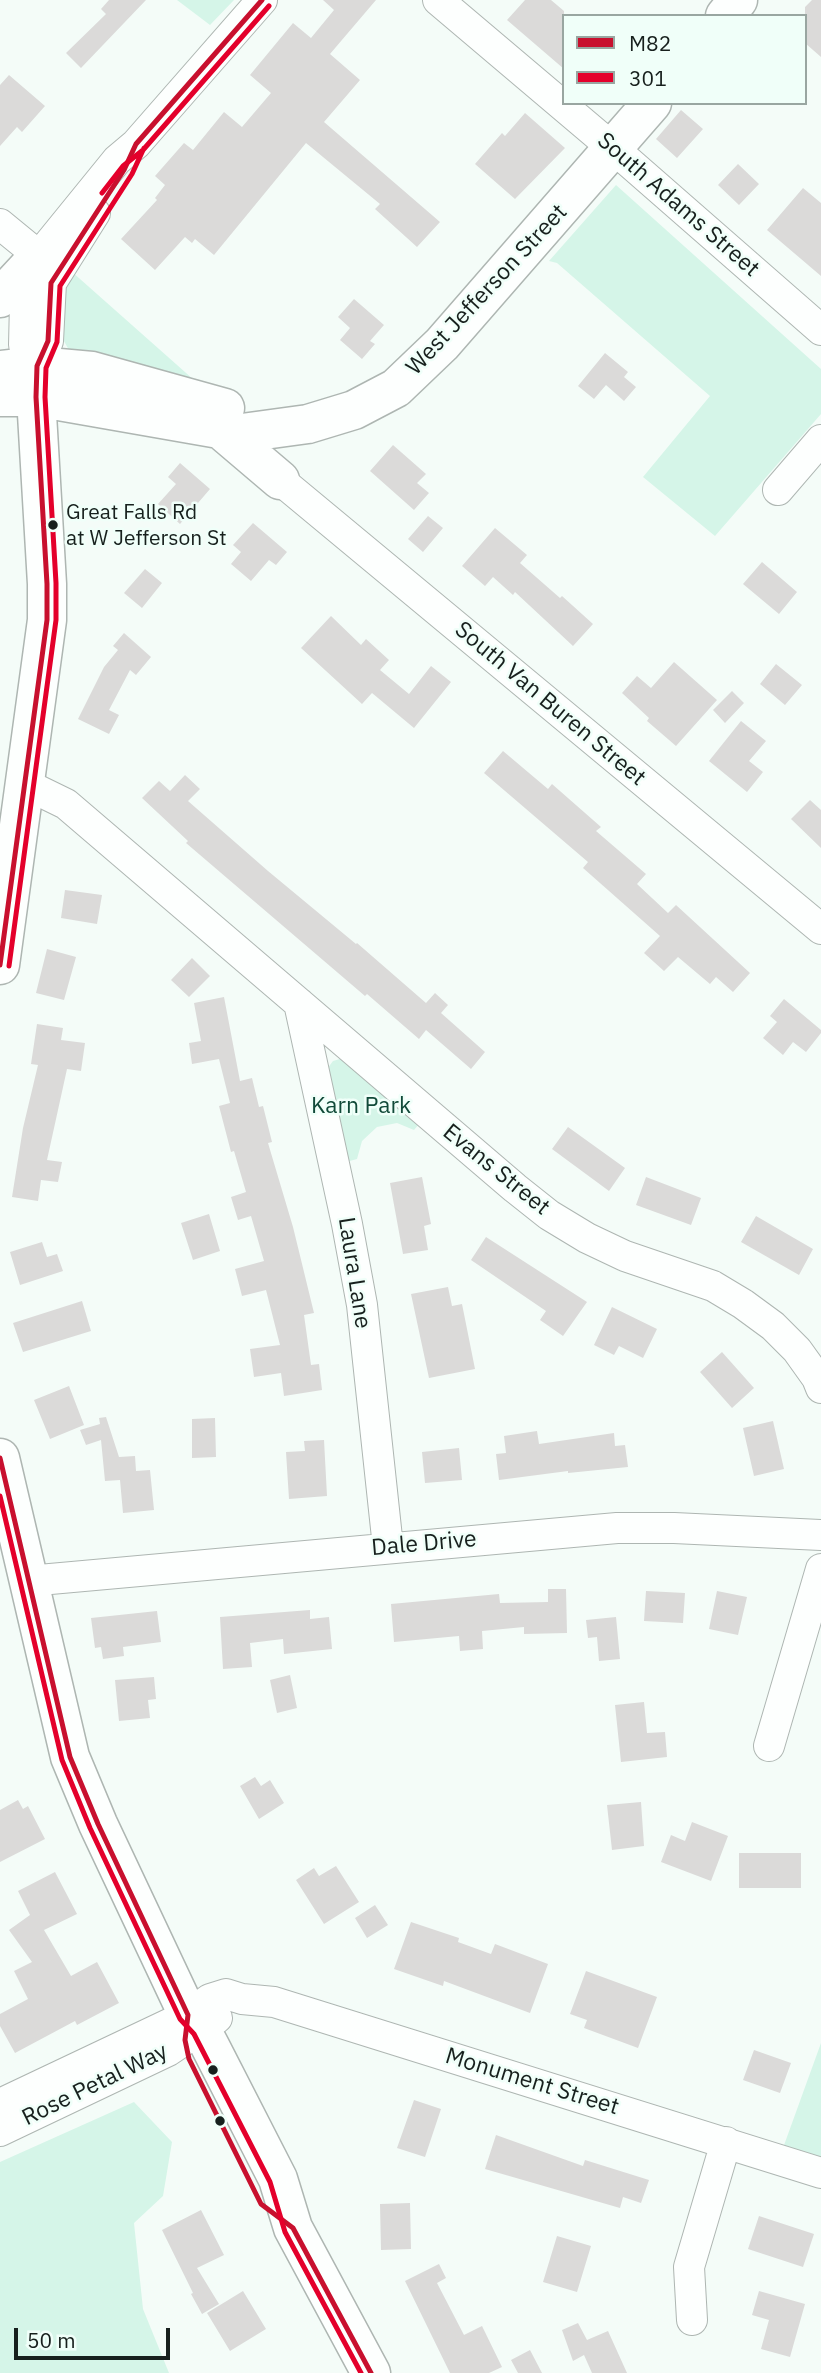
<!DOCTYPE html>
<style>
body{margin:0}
#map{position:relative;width:821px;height:2373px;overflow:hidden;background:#f4fcf8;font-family:"IBM Plex Sans",sans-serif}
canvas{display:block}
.legend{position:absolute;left:562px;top:14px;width:245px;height:91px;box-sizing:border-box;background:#f0fff9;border:2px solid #99a6a1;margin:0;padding:9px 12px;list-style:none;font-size:21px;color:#17201d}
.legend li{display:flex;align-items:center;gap:14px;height:35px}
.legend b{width:35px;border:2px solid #99a6a1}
.scale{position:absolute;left:14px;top:2328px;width:156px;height:32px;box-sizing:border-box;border:4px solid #17201d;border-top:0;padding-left:9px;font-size:21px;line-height:24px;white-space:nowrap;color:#17201d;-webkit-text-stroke:5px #f0fff9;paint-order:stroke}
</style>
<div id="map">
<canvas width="821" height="2373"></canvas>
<ul class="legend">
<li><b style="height:9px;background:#c8102e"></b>M82</li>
<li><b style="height:9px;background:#e4002b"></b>301</li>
</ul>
<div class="scale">50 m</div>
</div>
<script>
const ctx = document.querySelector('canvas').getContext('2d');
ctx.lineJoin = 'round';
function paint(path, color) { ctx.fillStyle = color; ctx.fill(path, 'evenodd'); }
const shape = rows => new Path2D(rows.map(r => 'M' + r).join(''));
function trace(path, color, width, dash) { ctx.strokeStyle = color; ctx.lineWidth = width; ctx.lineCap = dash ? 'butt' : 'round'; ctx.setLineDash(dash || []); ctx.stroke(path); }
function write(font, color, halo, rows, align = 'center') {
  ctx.font = font + ' "IBM Plex Sans",sans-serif'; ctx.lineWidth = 5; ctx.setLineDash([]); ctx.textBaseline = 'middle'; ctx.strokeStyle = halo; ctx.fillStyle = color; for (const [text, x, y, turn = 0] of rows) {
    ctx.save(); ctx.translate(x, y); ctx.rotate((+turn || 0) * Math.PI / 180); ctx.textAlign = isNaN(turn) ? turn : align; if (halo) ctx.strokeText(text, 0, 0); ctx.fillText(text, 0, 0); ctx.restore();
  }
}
const green = shape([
 [177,0,234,0,210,25],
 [616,185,821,369,821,414,715,536,643,477,710,396,557,263,549,261],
 [71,271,203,388,70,352,59,332,61,303],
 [343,1058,420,1123,414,1130,397,1123,377,1127,362,1141,357,1159,346,1162,327,1069,333,1061],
 [821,2043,821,2173,779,2159],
 [134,2102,172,2142,163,2196,134,2223,143,2309,169,2373,0,2373,0,2162]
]);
const building = shape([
 [109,0,146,0,81,68,66,53,106,14,101,9],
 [323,0,376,0,330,54,360,80,324,122,440,222,417,247,375,209,380,204,306,143,214,255,195,239,192,243,185,237,155,270,121,239,157,200,155,198,165,185,155,176,184,143,193,150,224,112,242,127,271,93,250,75,293,23,311,38,334,10],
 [525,0,551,0,564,11,564,69,507,20],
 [812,0,821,0,821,57,805,43,805,7],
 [9,75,45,106,22,132,17,127,0,146,0,85],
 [681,110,703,129,677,158,656,139],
 [525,113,565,148,515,199,475,164,502,133,505,136],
 [738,164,759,184,739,205,718,185],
 [803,188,821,203,821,276,767,230],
 [354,299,384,325,370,341,375,344,362,359,340,340,350,328,338,317],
 [605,353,628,372,624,377,636,387,624,401,606,385,594,399,578,386],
 [393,445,426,474,417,483,429,493,414,510,370,471],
 [180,463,210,489,180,524,158,504,176,484,168,477],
 [428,516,443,528,423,552,408,539],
 [253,523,287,552,276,565,269,560,251,581,231,564,241,552,233,545],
 [495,528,527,555,520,563,560,598,562,596,593,624,573,646,515,592,513,595,493,577,485,586,462,566],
 [762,562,797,592,779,614,743,584],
 [145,569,162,583,142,608,124,593],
 [331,616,361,645,366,639,389,660,380,670,409,694,431,666,451,682,414,728,372,693,362,704,301,648],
 [124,633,151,657,136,675,130,670,109,710,119,715,109,734,78,719,104,667,118,650,113,646],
 [674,662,717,700,676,746,647,721,649,718,622,693,637,676,651,688],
 [776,664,802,685,785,705,760,684],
 [732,691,744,703,725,723,713,710],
 [741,721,766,741,749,761,763,772,747,792,709,761],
 [503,751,548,789,552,784,601,827,596,831,646,874,637,884,668,913,676,905,750,973,733,992,716,977,710,984,678,957,664,971,644,953,660,936,583,868,588,862,484,773],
 [185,775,200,789,188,801,268,871,356,944,357,943,426,1003,435,993,448,1005,441,1013,485,1052,471,1069,426,1030,419,1039,367,994,365,996,186,843,188,841,142,798,159,781,170,791],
 [810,800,821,810,821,848,791,819],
 [65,890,102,895,97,924,61,918],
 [47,949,76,957,64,1000,36,993],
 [192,958,210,976,189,997,171,980],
 [224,997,240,1081,252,1078,259,1107,263,1106,272,1142,268,1143,293,1227,314,1313,304,1315,311,1365,319,1364,322,1390,284,1396,281,1373,254,1377,250,1349,280,1345,266,1290,242,1296,235,1269,264,1261,251,1216,238,1220,231,1197,246,1192,234,1151,231,1152,219,1106,230,1103,219,1059,192,1064,189,1043,201,1041,194,1003],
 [784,999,821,1030,821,1033,806,1052,793,1042,783,1055,763,1038,777,1022,770,1016],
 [37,1024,63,1028,61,1040,85,1043,81,1071,67,1069,47,1160,62,1162,58,1182,41,1180,38,1201,12,1197,23,1128,38,1065,31,1064],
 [568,1127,625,1168,609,1191,552,1149],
 [422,1177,431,1224,424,1226,428,1250,403,1254,390,1183],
 [646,1177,701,1198,691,1225,636,1205],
 [209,1214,220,1251,193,1260,181,1223],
 [756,1216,813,1249,799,1275,741,1242],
 [486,1237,587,1302,563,1336,540,1320,546,1311,471,1260],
 [42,1242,47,1257,57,1254,63,1271,20,1285,10,1252],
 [448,1287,452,1306,462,1304,475,1369,429,1378,411,1294],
 [82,1301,91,1331,23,1352,13,1323],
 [612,1307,657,1329,643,1358,619,1346,614,1355,594,1345],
 [722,1352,754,1388,732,1408,700,1372],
 [69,1386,84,1425,50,1439,34,1400],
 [106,1417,119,1457,135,1456,136,1471,150,1470,154,1510,123,1513,120,1480,105,1481,101,1440,86,1445,80,1430,100,1424,99,1418],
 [215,1418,216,1457,192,1458,192,1419],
 [773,1421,784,1469,754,1476,743,1428],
 [537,1431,539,1444,614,1433,615,1446,625,1445,628,1467,568,1473,568,1471,499,1480,496,1454,506,1453,504,1436],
 [324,1440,327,1496,289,1499,286,1452,305,1451,304,1441],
 [459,1448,462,1480,425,1483,422,1452],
 [548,1589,566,1589,567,1633,524,1634,524,1627,482,1631,483,1649,460,1651,459,1636,394,1642,391,1604,499,1594,500,1603,548,1602],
 [646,1591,685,1593,683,1623,644,1621],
 [717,1591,747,1597,738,1635,709,1629],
 [310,1610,310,1619,329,1617,332,1649,284,1654,283,1639,250,1643,252,1667,223,1669,220,1617],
 [157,1611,161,1642,123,1647,124,1656,103,1659,101,1647,95,1648,91,1618],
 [616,1617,620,1659,599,1661,597,1637,588,1638,586,1620],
 [290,1675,297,1708,277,1713,270,1680],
 [154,1677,156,1699,148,1700,150,1718,119,1721,115,1680],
 [644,1702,647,1733,665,1732,667,1757,621,1762,615,1705],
 [255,1777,261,1786,270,1780,284,1803,259,1819,240,1786],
 [18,1800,23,1809,28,1806,45,1839,0,1862,0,1810],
 [641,1802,644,1846,612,1850,607,1805],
 [692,1822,728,1836,711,1881,661,1862,671,1835,685,1841],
 [739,1853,801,1853,801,1888,739,1888],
 [336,1866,359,1902,324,1924,296,1880,314,1868,319,1876],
 [55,1872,77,1914,44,1930,71,1976,97,1962,119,2003,77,2025,75,2021,15,2053,0,2026,0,2014,28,1999,14,1971,32,1962,9,1930,30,1915,18,1891],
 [375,1905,388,1925,367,1938,355,1918],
 [411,1922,459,1938,458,1942,491,1954,495,1944,548,1964,530,2013,444,1981,443,1986,394,1969],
 [586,1971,657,1997,638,2048,584,2028,587,2020,570,2014],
 [754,2050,791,2063,780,2093,743,2080],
 [414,2100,441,2109,425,2157,397,2148],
 [496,2135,583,2166,585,2160,649,2180,641,2203,623,2197,620,2208,485,2169],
 [410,2203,411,2249,381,2250,380,2204],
 [201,2210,224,2255,197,2268,219,2304,202,2314,191,2294,193,2293,162,2230],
 [759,2216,814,2234,803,2267,748,2249],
 [557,2236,591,2246,577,2292,543,2282],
 [439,2264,446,2278,437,2283,464,2335,482,2326,502,2367,489,2373,450,2373,405,2281],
 [243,2291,266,2329,230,2351,207,2313],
 [759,2291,805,2304,790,2357,761,2349,769,2320,752,2315],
 [578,2323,587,2340,608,2331,627,2373,592,2373,584,2355,573,2361,562,2330],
 [530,2350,542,2373,518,2373,511,2360]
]);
const minor = shape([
 [438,0,614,149,821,330],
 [0,224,39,256],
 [37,366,24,345,25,303,29,280,39,256,117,160,136,144,262,0],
 [37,366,48,341,51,283,95,213],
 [280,480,821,929],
 [778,490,821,440],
 [25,784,66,804,515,1188,549,1215,587,1238,625,1256,713,1286,743,1304,773,1326,797,1350,817,1378,821,1388],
 [299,1003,347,1224,362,1305,388,1547],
 [28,1581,617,1528,674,1528,821,1535],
 [769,1746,821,1569],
 [0,2104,188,2015,210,1999,226,1994,242,1999,274,2002,821,2173],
 [0,2131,168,2051,217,2018],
 [692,2320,689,2267,726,2142]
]);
const major = shape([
 [725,16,738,0],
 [0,298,39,256],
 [0,370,37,366,92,371,225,408],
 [0,397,36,397,242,433,308,424,354,410,396,388,442,344,652,103],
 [220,429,280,480],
 [0,965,47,620,47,584,36,397,37,366],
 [0,1458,70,1757,98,1824,188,2015,201,2029,211,2048,278,2179,293,2228,371,2373]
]);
const bus1 = shape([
 [0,965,47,620,47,584,36,397,37,366,48,341,51,283,124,170,136,144,262,0],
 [0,1458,70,1757,98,1824,188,2015,185,2040,189,2059,261,2204,293,2228,371,2373]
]);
const bus2 = shape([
 [102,193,123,166,143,150,269,6],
 [9,966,56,620,56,583,45,397,46,368,57,342,60,286,132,174,144,148],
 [0,1496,62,1760,90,1828,180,2019,194,2034,270,2182,285,2232,361,2373]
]);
const markers = [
 [53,525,6,"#17201d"],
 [213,2070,6,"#17201d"],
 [220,2121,6,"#17201d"]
];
const busNames = [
 ["Great Falls Rd",66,513],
 ["at W Jefferson St",66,539]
];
const streetNames = [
 ["South Adams Street",678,205,41],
 ["West Jefferson Street",487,290,-47],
 ["South Van Buren Street",550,704,40],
 ["Evans Street",496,1170,39],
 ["Laura Lane",354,1273,81],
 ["Dale Drive",424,1544,-5],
 ["Monument Street",532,2082,17],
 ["Rose Petal Way",95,2085,-26]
];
const parkNames = [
 ["Karn Park",361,1106]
];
paint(green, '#d5f5e8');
paint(building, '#dbdad9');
trace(minor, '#aeb6b2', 32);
trace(major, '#aeb6b2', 41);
trace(minor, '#fdfffe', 30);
trace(major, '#fdfffe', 38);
trace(bus1, '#c8102e', 5);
trace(bus2, '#e4002b', 5);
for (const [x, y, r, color] of markers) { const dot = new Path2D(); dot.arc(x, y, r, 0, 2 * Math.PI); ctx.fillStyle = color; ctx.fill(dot); trace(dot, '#f0fff9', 2.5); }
write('21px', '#17201d', '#f0fff9', busNames, 'left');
write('23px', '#17201d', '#f0fff9', streetNames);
write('23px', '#114a39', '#f0fff9', parkNames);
</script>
